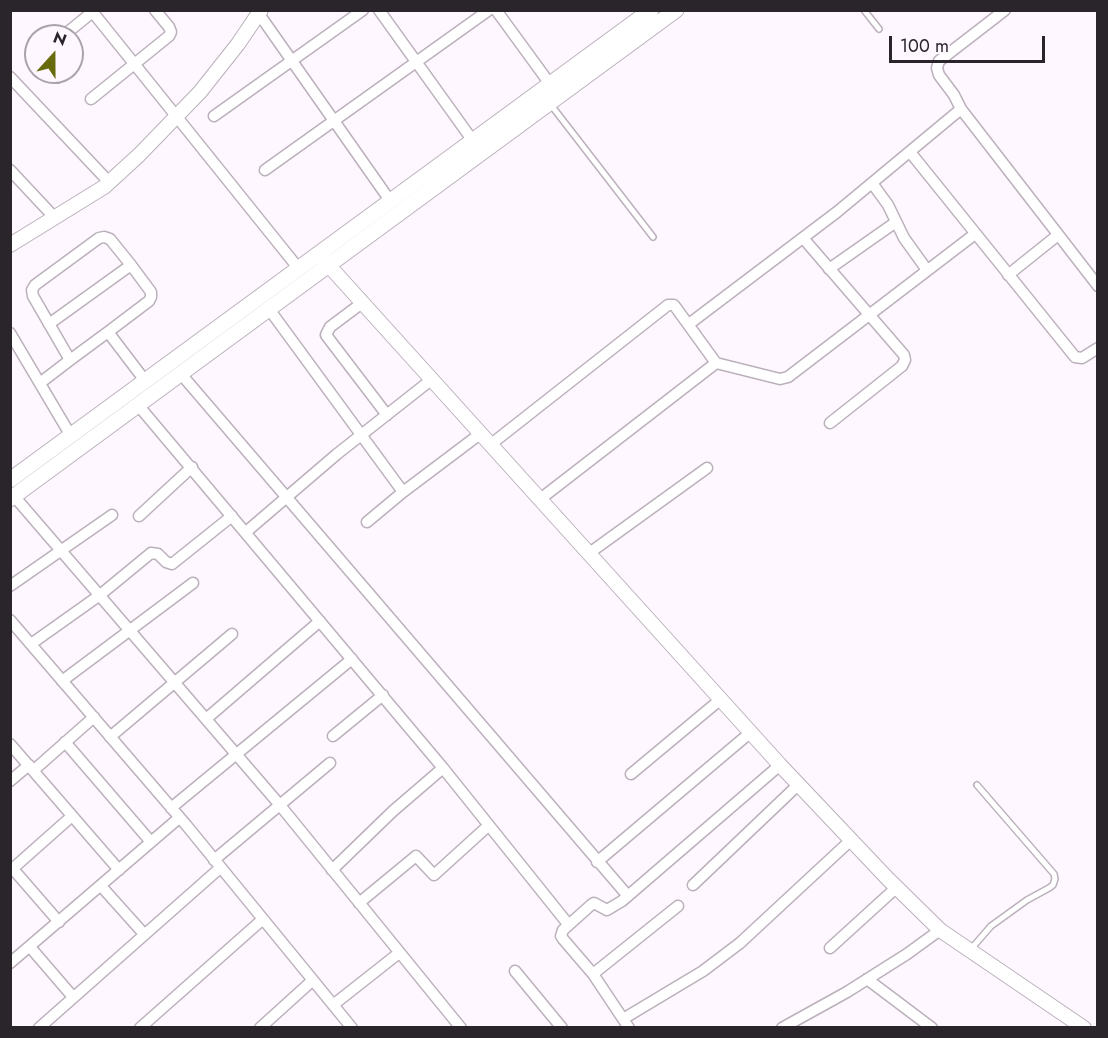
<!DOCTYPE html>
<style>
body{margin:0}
#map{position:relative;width:1108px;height:1038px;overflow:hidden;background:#fef7ff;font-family:Jost,sans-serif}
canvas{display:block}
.frame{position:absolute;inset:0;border:12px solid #29252a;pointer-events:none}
.north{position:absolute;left:24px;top:24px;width:60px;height:60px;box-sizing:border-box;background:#fef7ff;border:2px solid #a9a3aa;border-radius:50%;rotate:21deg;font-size:16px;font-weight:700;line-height:24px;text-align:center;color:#29252a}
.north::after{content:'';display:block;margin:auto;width:21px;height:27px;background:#676b0d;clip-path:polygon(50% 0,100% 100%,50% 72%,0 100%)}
.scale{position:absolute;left:889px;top:36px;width:156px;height:27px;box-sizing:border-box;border:3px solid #29252a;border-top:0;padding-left:8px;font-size:18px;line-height:21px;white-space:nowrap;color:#29252a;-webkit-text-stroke:4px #fef7ff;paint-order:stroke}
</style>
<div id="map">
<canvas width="1108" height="1038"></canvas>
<div class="frame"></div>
<div class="north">N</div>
<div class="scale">100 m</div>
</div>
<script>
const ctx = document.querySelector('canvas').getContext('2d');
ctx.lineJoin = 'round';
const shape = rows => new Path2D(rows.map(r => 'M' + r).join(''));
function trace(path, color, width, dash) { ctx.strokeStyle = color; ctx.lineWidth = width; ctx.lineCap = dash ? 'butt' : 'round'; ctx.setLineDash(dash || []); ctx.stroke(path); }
const lane = shape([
 [864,10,879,29],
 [551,105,653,237],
 [971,949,991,926,1027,900,1049,888,1053,885,1055,879,1054,874,977,785]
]);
const street = shape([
 [91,10,299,269],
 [379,10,473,141],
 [496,10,550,84],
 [259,14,391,202],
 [63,36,95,10],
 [10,77,109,182],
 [91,99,169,36,171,32,169,27,155,10],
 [961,109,954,95,939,75,937,68,939,61,1005,10],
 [214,116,363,10],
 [910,152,1075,357,1082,358,1098,348],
 [10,170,54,217],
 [265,170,489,10],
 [872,183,888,205,904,238,927,270],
 [803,238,904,355,905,360,902,366,830,423],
 [829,269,896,222],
 [1008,275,1058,235],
 [362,303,330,327,326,335,387,415],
 [269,309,403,492],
 [49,324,131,265],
 [689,324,837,212,961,109,1098,286],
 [108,332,146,382],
 [10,333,71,436],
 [181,374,628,896],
 [40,383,70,360,108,332,149,301,151,297,151,292,131,265,110,239,104,237,99,238,35,285,32,290,33,296,70,360],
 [138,405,443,768,568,924],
 [490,445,668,305,674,305,716,363,780,379,788,377,975,234],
 [14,496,279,804,461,1028],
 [539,500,716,363],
 [139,516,192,467],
 [367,522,403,492,480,434],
 [246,532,337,454,431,380],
 [588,554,707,468],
 [10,586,112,515],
 [10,620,187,826,352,1028],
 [31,644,100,595,151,553,158,554,166,562,172,564,232,516],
 [62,681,193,583],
 [206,719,320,621],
 [333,736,383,695],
 [110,737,232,634],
 [65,742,151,842],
 [10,744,119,870],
 [34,770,94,717],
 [631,774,721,699],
 [10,781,29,765],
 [171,808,352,659],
 [214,860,330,763],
 [597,862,751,732],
 [13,869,59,922],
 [332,870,393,811,443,768],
 [10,871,72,816],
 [693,885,799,784],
 [101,886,144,934],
 [359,903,416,856,434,875,488,826],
 [30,947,73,997],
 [830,948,897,887],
 [10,963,179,818],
 [515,971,562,1028],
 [593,974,678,906],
 [867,979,932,1028],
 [333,1005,399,953],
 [623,1019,703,971,740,943,851,840],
 [39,1028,220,868],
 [140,1028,263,919],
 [260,1028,313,980],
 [629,1028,593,974,563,939,561,936,563,930,591,905,594,903,607,910,622,901,780,765],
 [782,1028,847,992,907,954,940,930]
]);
const secondary = shape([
 [10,245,104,187,139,155,200,92,238,44,261,10],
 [322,258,780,765,888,879,940,930,1084,1028]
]);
const primary = shape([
 [10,480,651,10],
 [10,499,676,10]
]);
trace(lane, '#bbb0bc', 8);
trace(street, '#bbb0bc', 13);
trace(secondary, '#bbb0bc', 16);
trace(primary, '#bbb0bc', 17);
trace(lane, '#fff', 5);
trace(street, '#fff', 10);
trace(secondary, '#fff', 14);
trace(primary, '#fff', 15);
</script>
